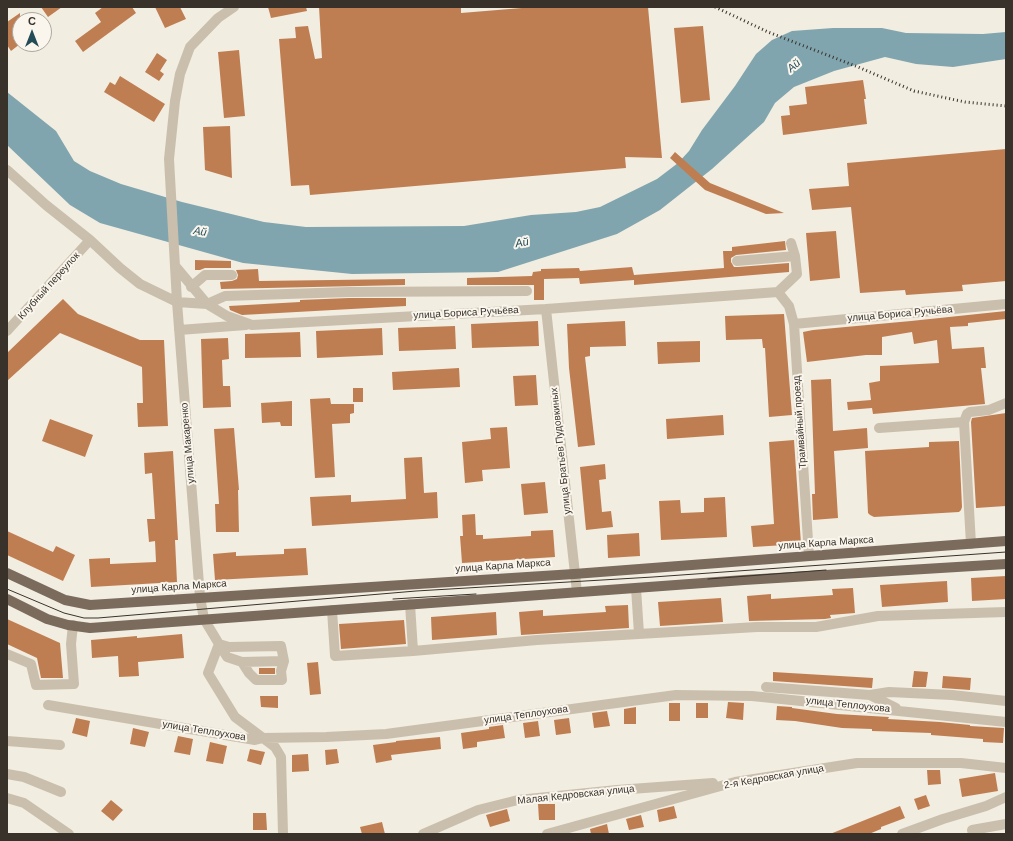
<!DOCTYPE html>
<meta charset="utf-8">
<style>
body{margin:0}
#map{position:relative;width:1013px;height:841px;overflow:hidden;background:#f2ede1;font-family:Helvetica,sans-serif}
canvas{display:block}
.frame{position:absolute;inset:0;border:8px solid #39322b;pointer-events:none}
.north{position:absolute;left:12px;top:12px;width:40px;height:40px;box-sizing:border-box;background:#faf6ed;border:1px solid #ada89f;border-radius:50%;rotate:0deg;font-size:11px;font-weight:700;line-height:16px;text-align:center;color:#39322b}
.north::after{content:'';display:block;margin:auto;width:14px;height:18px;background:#234c58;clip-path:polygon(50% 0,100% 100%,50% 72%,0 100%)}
</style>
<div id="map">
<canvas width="1013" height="841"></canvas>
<div class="frame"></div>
<div class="north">С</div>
</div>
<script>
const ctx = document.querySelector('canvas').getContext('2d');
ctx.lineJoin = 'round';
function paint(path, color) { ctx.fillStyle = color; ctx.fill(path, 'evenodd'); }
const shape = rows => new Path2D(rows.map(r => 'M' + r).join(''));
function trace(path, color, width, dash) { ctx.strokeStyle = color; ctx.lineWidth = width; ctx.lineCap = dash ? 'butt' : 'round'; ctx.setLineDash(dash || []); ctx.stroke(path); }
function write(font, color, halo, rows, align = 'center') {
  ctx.font = font + ' Helvetica,sans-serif'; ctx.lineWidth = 4; ctx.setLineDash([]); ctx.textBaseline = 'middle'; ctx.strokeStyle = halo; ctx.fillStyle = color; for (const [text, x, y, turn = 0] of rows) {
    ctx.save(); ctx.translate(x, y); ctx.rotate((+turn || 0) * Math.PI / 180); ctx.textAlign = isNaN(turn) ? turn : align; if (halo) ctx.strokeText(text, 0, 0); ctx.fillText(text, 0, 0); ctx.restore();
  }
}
const water = shape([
 [833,28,882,28,906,33,983,34,1006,32,1006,59,953,67,916,64,885,57,834,71,794,87,775,103,764,122,712,169,660,210,617,234,498,272,352,274,243,263,100,223,70,205,7,145,7,92,56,131,74,161,90,171,121,184,182,202,264,222,306,227,464,226,531,215,576,212,600,207,657,179,678,163,689,151,702,130,735,86,756,54,772,40,792,31]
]);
const building = shape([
 [41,7,62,7,48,17],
 [103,7,132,7,136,13,83,52,75,41,101,22,95,13],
 [155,7,180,7,186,19,165,28],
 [268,7,306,7,307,11,271,18],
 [319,7,461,7,461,13,534,7,648,7,662,158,625,157,626,168,310,195,309,185,291,186,279,39,296,38,295,27,308,26,315,59,322,58],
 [20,13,20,44,11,51,7,45,7,22],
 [703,26,710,100,681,103,674,28],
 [239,50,245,116,224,118,218,52],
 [157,53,167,60,160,71,164,74,159,81,145,72],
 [120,76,165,104,154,122,104,92,110,82,115,85],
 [863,80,866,99,864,99,867,124,783,135,781,116,790,115,789,106,807,104,805,87],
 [230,126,232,178,205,170,203,127],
 [1006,149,1006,281,962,285,963,291,906,295,905,290,860,293,851,207,812,210,809,189,849,186,847,163],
 [675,152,710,183,784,213,766,214,705,190,670,158],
 [836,231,840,278,810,281,806,233],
 [785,241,786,250,736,255,731,258,731,262,734,267,738,267,789,263,789,272,634,285,634,280,580,284,579,278,544,279,544,300,534,300,534,285,467,285,467,278,532,276,533,272,541,271,541,269,579,268,580,271,632,267,634,275,724,268,723,251,732,251,732,247],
 [195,260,231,261,231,268,205,268,200,270,195,270],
 [258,269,259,281,405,279,405,285,221,289,220,282,232,281,237,279,238,275,236,270],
 [349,298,406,298,406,306,242,315,230,310,229,306,300,302,300,300],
 [63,299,78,314,140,340,164,340,168,426,138,427,137,403,143,403,142,367,60,333,7,381,7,353],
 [1006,311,1006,319,968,323,968,326,950,327,952,349,984,347,986,368,981,368,985,404,873,414,872,408,848,410,847,402,871,400,869,383,880,381,880,366,939,363,937,340,914,344,912,332,882,337,882,355,866,355,807,362,803,332,813,330,911,321],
 [784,314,792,415,769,417,765,348,763,348,762,339,726,340,725,316],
 [538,321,539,346,472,348,471,324],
 [625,321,626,346,590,347,590,356,585,357,595,445,578,447,569,368,567,324],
 [455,326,456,349,399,351,398,328],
 [382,328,383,355,317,358,316,331],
 [300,332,301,357,245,358,245,334],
 [228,338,229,359,222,360,223,386,230,386,231,407,203,408,201,339],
 [700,341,700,362,658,364,657,342],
 [459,368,460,387,393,390,392,372],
 [536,375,538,405,515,406,513,376],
 [831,379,833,431,867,428,868,448,834,451,838,518,813,520,812,494,815,494,811,380],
 [353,388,363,388,363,402,353,402],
 [330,398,331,404,354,404,354,413,350,414,350,423,332,424,335,477,315,478,310,399],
 [292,401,292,426,281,426,280,422,262,423,261,403],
 [1006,413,1006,506,976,508,971,422,972,418],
 [723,415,724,435,667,439,666,419],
 [50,419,93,435,85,457,42,441],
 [507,427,510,468,482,470,483,481,465,483,462,442,491,439,490,428],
 [234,428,239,490,238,490,239,532,216,532,215,504,219,504,214,429],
 [794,440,801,544,753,547,751,526,774,524,769,442],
 [959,441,962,507,961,510,959,512,874,517,870,515,868,513,865,451,929,447,929,442],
 [173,451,178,540,175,540,177,582,91,587,89,559,110,558,110,564,156,562,155,541,149,542,147,519,155,519,152,473,145,474,144,453],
 [422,457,424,493,437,492,438,518,312,526,310,497,351,495,351,502,406,499,404,458],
 [605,464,606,479,599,480,602,512,611,511,613,527,586,530,580,467],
 [545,482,548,513,524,515,521,484],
 [725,497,727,537,661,540,659,501,680,500,681,513,704,512,704,498],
 [475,514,476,535,483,535,483,539,531,536,531,531,553,530,555,557,462,563,460,536,463,536,462,515],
 [7,531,53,552,56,546,75,555,63,581,7,555],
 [639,533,640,556,608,558,607,535],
 [306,548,308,575,215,580,213,554,236,552,236,556,284,554,284,549],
 [1006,576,1006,599,972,601,971,578],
 [947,581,948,602,882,607,880,585],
 [853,588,855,613,830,615,831,618,825,619,749,621,747,596,771,594,771,599,833,595,832,589],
 [721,598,723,622,660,626,658,602],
 [628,605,629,628,521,635,519,612,543,610,543,616,606,612,605,606],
 [496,612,497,635,432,640,431,617],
 [7,619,60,643,63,678,41,678,37,658,7,644],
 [404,620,406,644,341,649,339,624],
 [182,634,184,658,138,662,139,676,119,677,118,656,92,658,91,640,137,636,137,638],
 [318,662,321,694,310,695,307,663],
 [259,668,275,668,275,674,259,674],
 [914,671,928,672,926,687,912,687],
 [773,672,873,678,872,688,773,681],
 [943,676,971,678,970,690,942,688],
 [260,696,278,696,278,708,261,707],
 [728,702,744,703,743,720,726,718],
 [669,703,680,703,680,721,669,721],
 [696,703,708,703,708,718,696,718],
 [777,706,792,707,792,708,837,714,889,717,888,719,940,722,970,725,970,726,1004,728,1003,743,983,742,983,739,931,735,931,733,872,731,872,729,842,728,795,721,776,720],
 [636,707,636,724,624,724,624,709],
 [607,711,610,726,594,728,592,713],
 [76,718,90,721,87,737,72,733],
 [569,718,571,733,556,735,554,720],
 [538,721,540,736,525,738,523,723],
 [503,725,505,738,477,742,477,747,463,749,461,733,489,729,489,727],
 [133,728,149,732,145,747,130,744],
 [178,736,193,739,190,755,174,752],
 [440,737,441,749,391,755,392,760,376,763,373,745,396,742,396,741],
 [210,742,227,746,223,764,206,761],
 [250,749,265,752,261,765,247,761],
 [337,749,339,763,326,765,325,750],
 [308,754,309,771,292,772,292,755],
 [927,770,940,770,941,784,928,785],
 [995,773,998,791,962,797,959,779],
 [926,795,930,806,918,810,914,799],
 [111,800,123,810,113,821,101,811],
 [538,804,555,804,555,820,539,820],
 [674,806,677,818,659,822,657,810],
 [900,806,905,818,881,827,881,829,869,834,830,834],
 [507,809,510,821,490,827,486,815],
 [253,813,266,813,267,830,253,830],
 [641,815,644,827,629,830,626,819],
 [382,822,385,834,362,834,360,827],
 [607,824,609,834,591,834,590,829]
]);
const minor = shape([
 [234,7,218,18,190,47,180,74,175,101,169,159,177,302,200,597,204,619,219,644,208,673,235,717,275,747,281,757,283,834],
 [7,170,46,205,90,240,120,268,140,284,177,302,207,304,225,296,349,292,527,291],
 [737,261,795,256],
 [176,267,207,304,227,316,252,325,546,309,778,292],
 [191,287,205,275,232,275],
 [778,292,789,306,794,324,809,556],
 [778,292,797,274,795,256,791,243],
 [546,309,577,592],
 [794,324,1006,304],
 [179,330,246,325],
 [7,331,90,240],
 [964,422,967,414,970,412,989,410,1006,403],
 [879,428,964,422,971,544],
 [636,588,639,634],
 [410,604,413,651,537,640,757,627,816,627,878,616,1006,612],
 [332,610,335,656,413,651],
 [219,644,229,647,281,646,284,661,281,671,282,680,256,680,249,673,242,662,227,657,219,644],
 [7,654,31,664,36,685,74,684,71,644,73,625],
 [242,662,284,661],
 [766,687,870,695,896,708],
 [870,695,889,692,952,695,1006,701],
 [48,705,255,740,263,738,326,737,386,734,676,695,752,696,1006,722],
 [7,741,60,745],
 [7,774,24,777,61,792],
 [7,798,24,803,69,834],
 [423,834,478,810,518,800,617,790,713,783],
 [547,834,735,782,857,763,961,763,1006,768],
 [902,834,943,819,986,806,1006,797],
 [973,834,972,830,1006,824]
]);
const major = shape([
 [7,573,65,600,90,605,574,574,1006,541],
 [7,599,47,619,68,625,90,628,744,580,1006,564]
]);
const tram = shape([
 [708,579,826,570],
 [7,589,64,613,84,618,98,618,416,591,653,577,1006,552],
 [393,599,476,594]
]);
const rail = shape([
 [715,7,768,32,858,67,914,91,965,102,1006,106]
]);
const streetNames = [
 ["Клубный переулок",49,286,-48],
 ["улица Бориса Ручьёва",466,313,-3],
 ["улица Бориса Ручьёва",900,314,-5],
 ["Трамвайный проезд",800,422,-94],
 ["улица Макаренко",188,443,-95],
 ["улица Братьев Пудовкиных",561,451,-96],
 ["улица Карла Маркса",826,543,-4],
 ["улица Карла Маркса",503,566,-4],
 ["улица Карла Маркса",179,587,-4],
 ["улица Теплоухова",848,705,6],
 ["улица Теплоухова",526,715,-8],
 ["улица Теплоухова",204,731,9],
 ["2-я Кедровская улица",774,777,-10],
 ["Малая Кедровская улица",576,795,-6]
];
const waterNames = [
 ["Ай",794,66,-41],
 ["Ай",200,232,9],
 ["Ай",522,243,-11]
];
paint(water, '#81a5ae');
paint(building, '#bf7e52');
trace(minor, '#cabfad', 10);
trace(major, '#7a6b5d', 10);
trace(tram, '#39322b', 1);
trace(rail, '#39322b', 3, [1, 3]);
write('10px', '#39322b', '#faf6ed', streetNames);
write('italic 11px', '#234c58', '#faf6ed', waterNames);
</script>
